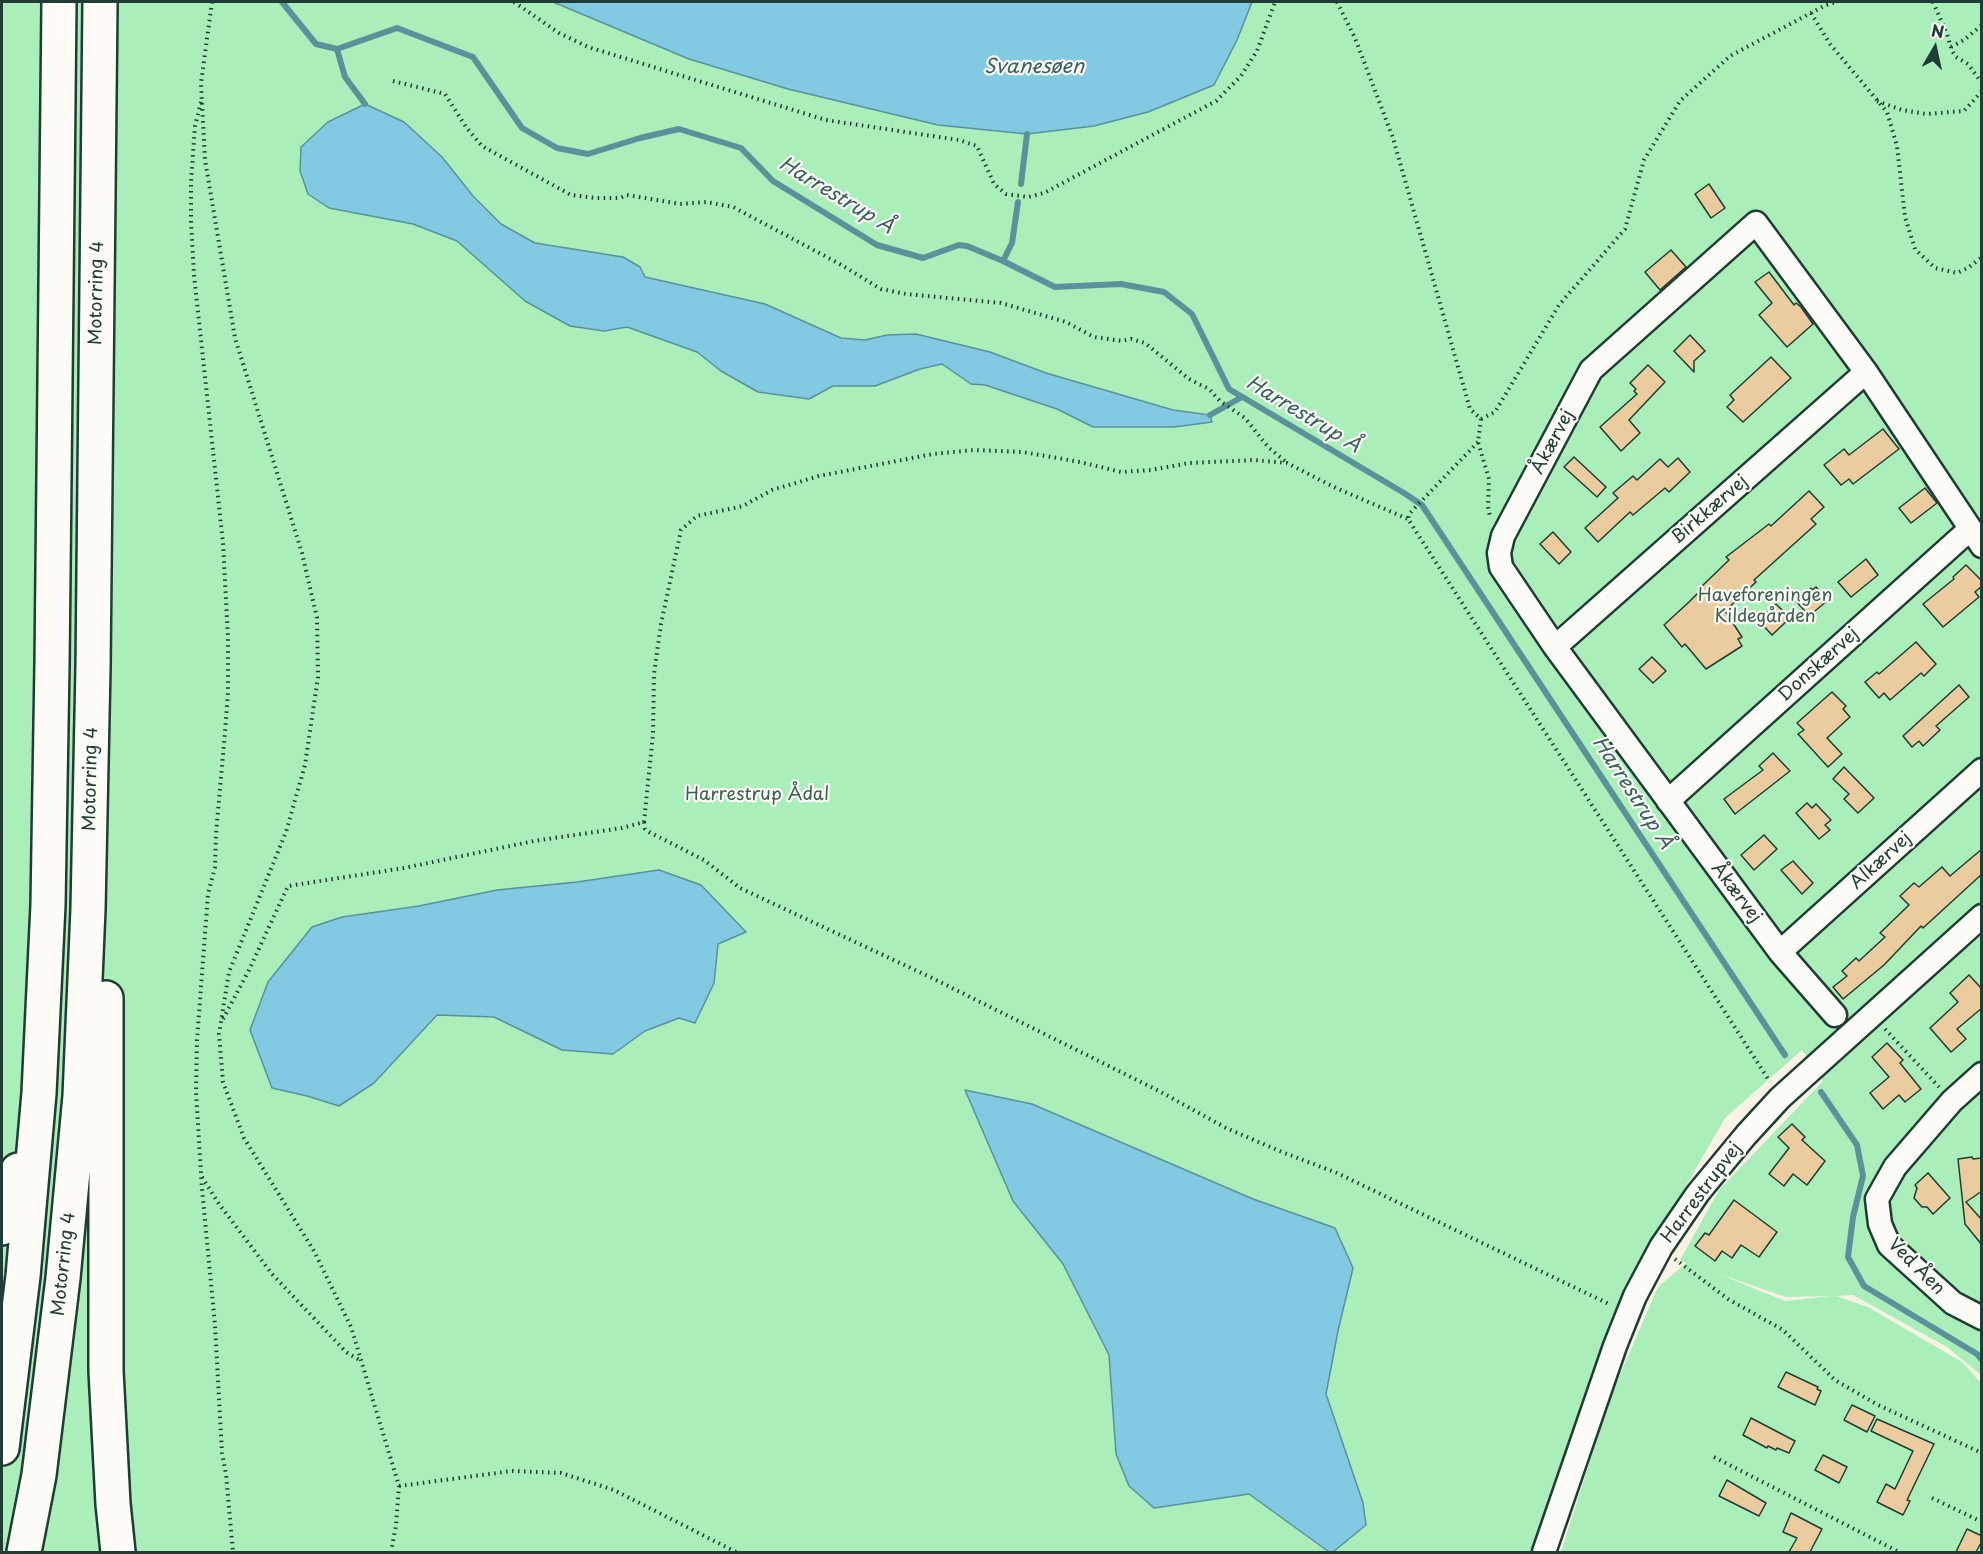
<!DOCTYPE html>
<meta charset="utf-8">
<style>
body{margin:0}
#map{position:relative;width:1983px;height:1554px;overflow:hidden;background:#f9f2e5;font-family:"Playpen Sans",sans-serif}
canvas{display:block}
.frame{position:absolute;inset:0;border:3px solid #1f3d34;pointer-events:none}
.north{position:absolute;left:1905px;top:18px;width:60px;height:60px;-webkit-text-stroke:4px #fdfcf7;paint-order:stroke;rotate:9deg;font-size:16px;font-weight:700;line-height:24px;text-align:center;color:#1f3d34}
.north::after{content:'';display:block;margin:auto;width:21px;height:27px;background:#1f3d34;clip-path:polygon(50% 0,100% 100%,50% 72%,0 100%)}
</style>
<div id="map">
<canvas width="1983" height="1554"></canvas>
<div class="frame"></div>
<div class="north">N</div>
</div>
<script>
const ctx = document.querySelector('canvas').getContext('2d');
ctx.lineJoin = 'round';
function paint(path, color) { ctx.fillStyle = color; ctx.fill(path, 'evenodd'); }
const shape = rows => new Path2D(rows.map(r => 'M' + r).join(''));
function trace(path, color, width, dash) { ctx.strokeStyle = color; ctx.lineWidth = width; ctx.lineCap = dash ? 'butt' : 'round'; ctx.setLineDash(dash || []); ctx.stroke(path); }
function write(font, color, halo, rows, align = 'center') {
  ctx.font = font + ' "Playpen Sans",sans-serif'; ctx.lineWidth = 4.5; ctx.setLineDash([]); ctx.textBaseline = 'middle'; ctx.strokeStyle = halo; ctx.fillStyle = color; for (const [text, x, y, turn = 0] of rows) {
    ctx.save(); ctx.translate(x, y); ctx.rotate((+turn || 0) * Math.PI / 180); ctx.textAlign = isNaN(turn) ? turn : align; if (halo) ctx.strokeText(text, 0, 0); ctx.fillText(text, 0, 0); ctx.restore();
  }
}
const green = shape([
 [2,2,1981,2,1981,1375,1947,1347,1853,1295,1836,1296,1868,1307,1962,1362,1981,1383,1981,1552,1561,1552,1611,1395,1658,1287,1686,1263,1680,1260,1719,1190,1823,1081,1802,1050,1725,1118,1620,1300,1620,1303,1597,1357,1532,1552,2,1552],
 [1719,1274,1786,1297,1831,1296,1785,1301]
]);
const water = shape([
 [553,2,552,2,1252,2,1237,40,1214,85,1148,112,1094,126,1027,134,938,125,788,89,689,59,553,2],
 [365,104,404,122,442,157,473,196,501,224,535,243,623,257,640,267,645,277,765,304,841,338,865,340,887,335,916,334,990,352,1046,373,1173,410,1210,415,1212,422,1174,427,1093,427,1057,409,985,385,971,384,942,364,920,369,875,386,833,386,809,399,758,392,721,371,697,352,627,327,604,331,570,326,525,301,457,241,413,224,329,208,308,194,300,171,301,147,328,122,365,104],
 [659,870,701,885,746,932,718,944,714,983,695,1023,679,1018,645,1031,613,1054,562,1050,494,1017,437,1015,374,1083,339,1106,307,1096,272,1088,250,1030,268,982,312,927,342,917,419,906,497,890,577,882,659,870],
 [965,1090,1032,1104,1253,1199,1335,1228,1353,1268,1338,1331,1326,1394,1363,1503,1366,1525,1333,1552,1329,1552,1249,1494,1154,1508,1129,1486,1116,1454,1109,1355,1063,1264,1013,1201,965,1090]
]);
const stream = shape([
 [282,2,316,44,337,49,397,28,473,57,522,128,557,148,588,154,640,138,679,129,741,148,773,181,877,245,923,258,959,245,967,246,1003,261,1055,287,1121,284,1164,292,1192,314,1229,389,1404,493,1422,505,1785,1055],
 [337,49,345,77,365,104],
 [1021,184,1027,134],
 [1003,261,1012,243,1018,202],
 [1210,415,1242,397],
 [1821,1092,1857,1145,1863,1176,1853,1217,1848,1257,1864,1286,1977,1354,1982,1360]
]);
const building = shape([
 [1709,184,1725,208,1711,218,1695,194,1709,184],
 [1671,250,1686,267,1660,290,1645,272,1671,250],
 [1769,272,1794,305,1796,303,1801,307,1813,324,1787,347,1759,315,1772,303,1755,282,1769,272],
 [1690,335,1705,351,1694,361,1694,372,1674,351,1690,335],
 [1771,357,1791,378,1743,422,1727,407,1734,400,1730,395,1771,357],
 [1648,365,1665,382,1629,420,1640,433,1621,451,1600,427,1637,394,1634,391,1636,389,1630,383,1648,365],
 [1883,429,1899,449,1853,484,1849,479,1841,485,1824,465,1844,449,1849,455,1883,429],
 [1574,457,1606,487,1597,497,1564,467,1574,457],
 [1678,458,1690,472,1669,492,1665,488,1633,515,1630,512,1598,542,1585,528,1618,498,1613,493,1633,476,1637,480,1660,459,1668,467,1678,458],
 [1925,488,1937,503,1911,523,1899,508,1925,488],
 [1809,491,1824,507,1811,519,1816,524,1754,580,1756,582,1725,611,1742,637,1738,639,1742,646,1706,669,1685,644,1682,647,1664,625,1689,602,1700,591,1698,590,1729,560,1726,557,1769,524,1771,526,1809,491],
 [1553,532,1571,552,1559,564,1540,544,1553,532],
 [1866,559,1878,575,1851,597,1838,582,1866,559],
 [1966,565,1982,581,1982,586,1975,592,1979,597,1943,627,1923,604,1954,579,1953,577,1966,565],
 [1816,587,1827,601,1809,616,1796,601,1811,588,1812,590,1816,587],
 [1776,604,1790,618,1772,635,1759,621,1776,604],
 [1916,642,1936,664,1924,676,1921,673,1890,700,1884,693,1879,698,1865,682,1877,672,1879,674,1916,642],
 [1652,657,1666,671,1653,683,1639,669,1652,657],
 [1959,685,1969,697,1936,726,1940,730,1923,746,1919,741,1912,747,1903,736,1959,685],
 [1832,692,1846,706,1843,709,1850,717,1827,738,1842,754,1828,767,1798,734,1804,730,1797,723,1832,692],
 [1773,753,1790,771,1735,814,1724,799,1763,770,1759,766,1773,753],
 [1844,767,1874,798,1858,813,1844,799,1849,794,1833,779,1844,767],
 [1807,803,1812,808,1816,804,1831,820,1825,825,1830,830,1819,839,1796,813,1807,803],
 [1764,835,1777,849,1754,870,1741,855,1764,835],
 [1982,849,1982,874,1923,928,1921,926,1884,965,1843,999,1833,987,1847,976,1842,971,1856,958,1859,961,1885,937,1880,933,1909,905,1900,896,1914,883,1919,887,1942,867,1950,876,1982,849],
 [1793,861,1813,883,1802,894,1781,870,1793,861],
 [1969,975,1982,989,1982,1008,1957,1029,1966,1039,1951,1052,1930,1028,1958,1002,1950,993,1969,975],
 [1887,1043,1903,1060,1900,1063,1921,1089,1905,1102,1899,1095,1883,1109,1870,1093,1889,1077,1872,1057,1887,1043],
 [1792,1124,1805,1137,1802,1140,1825,1161,1807,1185,1793,1174,1784,1186,1769,1174,1789,1148,1778,1137,1792,1124],
 [1972,1157,1973,1159,1982,1158,1982,1191,1966,1202,1982,1220,1982,1245,1965,1224,1958,1159,1972,1157],
 [1928,1173,1950,1198,1933,1214,1927,1207,1922,1207,1914,1198,1917,1188,1915,1185,1928,1173],
 [1734,1200,1777,1232,1759,1257,1741,1245,1732,1258,1722,1251,1715,1261,1695,1246,1705,1233,1709,1235,1734,1200],
 [1786,1372,1818,1387,1817,1389,1821,1391,1815,1405,1778,1387,1786,1372],
 [1852,1405,1875,1416,1867,1432,1844,1420,1852,1405],
 [1751,1418,1795,1441,1789,1453,1777,1448,1776,1450,1768,1446,1767,1448,1743,1435,1751,1418],
 [1877,1419,1934,1444,1907,1500,1910,1501,1903,1515,1877,1502,1886,1484,1895,1489,1913,1451,1871,1431,1877,1419],
 [1823,1455,1847,1467,1839,1483,1815,1470,1823,1455],
 [1727,1480,1766,1503,1759,1516,1719,1496,1727,1480],
 [1791,1513,1822,1529,1810,1552,1789,1552,1797,1538,1783,1532,1791,1513],
 [1967,1529,1982,1536,1982,1541,1976,1552,1956,1552,1967,1529]
]);
const path = shape([
 [212,2,201,83,205,160,235,338,302,553,317,618,318,677,305,765,286,832,229,972,219,1034,223,1082,244,1138,314,1251,351,1327,399,1486,396,1525,391,1552],
 [514,2,559,33,588,47,826,120,959,140,977,146,994,184,1006,194,1028,197,1044,193,1216,101,1241,76,1257,51,1275,2],
 [1337,2,1355,38,1393,138,1470,409,1481,419,1495,412,1559,305,1625,229,1644,160,1680,101,1730,56,1826,5,1836,2],
 [1933,2,1947,34,1952,51,1956,57,1968,64,1982,83],
 [1811,13,1830,44,1887,112,1897,146,1905,217,1915,249,1935,268,1957,273,1968,268,1982,257],
 [1951,47,1964,40,1982,25],
 [393,81,445,94,466,127,482,146,571,195,596,198,620,198,627,195,680,204,706,202,733,207,838,263,881,289,906,294,1001,303,1066,322,1094,337,1122,341,1131,339,1145,343,1189,379,1209,389,1220,401,1245,418,1268,447,1286,462],
 [1877,101,1902,110,1926,114,1964,111,1982,91],
 [201,102,195,126,191,182,191,222,194,275,223,543,228,638,228,692,225,732,216,834,215,867,208,894,197,1040,196,1092,202,1189,215,1325,222,1453,226,1474,233,1552],
 [1481,419,1478,442,1489,479,1488,507,1490,516],
 [1478,442,1409,514,1408,519,1770,1082],
 [644,822,645,829,649,832,704,860,740,888,930,977,1159,1091,1226,1128,1282,1152,1337,1173,1611,1305],
 [223,1019,249,970,288,886,404,868,534,841,622,828,644,822,653,734,654,674,661,624,681,530,697,516,743,506,772,490,819,476,933,454,974,450,1023,452,1080,462,1121,472,1151,470,1189,463,1254,460,1287,463,1336,488,1408,519],
 [1885,1029,1939,1087],
 [202,1177,219,1204,272,1274,346,1352,361,1361],
 [1675,1259,1728,1299,1783,1330,1835,1380,1878,1405,1982,1453],
 [1714,1457,1899,1552],
 [399,1486,512,1471,561,1473,614,1490,736,1552],
 [1932,1498,1982,1522]
]);
const minor = shape([
 [1555,647,1866,372],
 [1668,801,1969,530],
 [1780,952,1982,770],
 [1835,1015,1780,952,1555,647,1501,567,1499,553,1503,536,1591,370,1756,223,1866,372,1982,546],
 [1982,1074,1952,1101,1895,1167,1877,1199,1880,1224,1889,1245,1953,1303,1982,1318],
 [1544,1552,1615,1346,1635,1296,1661,1247,1698,1193,1746,1135,1780,1098,1982,916]
]);
const highway = shape([
 [106,998,106,1371,113,1504,118,1552],
 [2,1228,18,1170],
 [2,1448,23,1276,39,1093,48,905,52,664,59,2],
 [24,1552,39,1475,63,1278,80,1096,88,909,93,667,100,2]
]);
const streetNames = [
 ["Motorring 4",97,293,-89],
 ["Åkærvej",1553,442,-62],
 ["Birkkærvej",1710,510,-41],
 ["Donskærvej",1819,665,-42],
 ["Motorring 4",91,779,-89],
 ["Alkærvej",1881,861,-42],
 ["Åkærvej",1736,893,53],
 ["Harrestrupvej",1702,1193,-53],
 ["Motorring 4",64,1264,-84],
 ["Ved Åen",1916,1267,45]
];
const parkNames = [
 ["Haveforeningen",1765,596],
 ["Kildegården",1765,617],
 ["Harrestrup Ådal",757,795]
];
const waterNames = [
 ["Svanesøen",1034,67],
 ["Harrestrup Å",836,196,31],
 ["Harrestrup Å",1303,415,31],
 ["Harrestrup Å",1632,793,57]
];
paint(green, '#aaeeb9');
paint(water, '#81cae1');
trace(water, '#5a929c', 1.5);
trace(stream, '#5a929c', 6);
paint(building, '#ebcc9e');
trace(building, '#1f3d34', 1.5);
trace(minor, '#1f3d34', 27);
trace(highway, '#1f3d34', 38);
trace(path, '#1f3d34', 4, [1.5, 4.5]);
trace(minor, '#fdfcf7', 22);
trace(highway, '#fdfcf7', 33);
write('18px', '#1f3d34', '#fdfcf7', streetNames);
write('18px', '#3b604f', '#fdfcf7', parkNames);
write('italic 20px', '#38605f', '#fdfcf7', waterNames);
</script>
